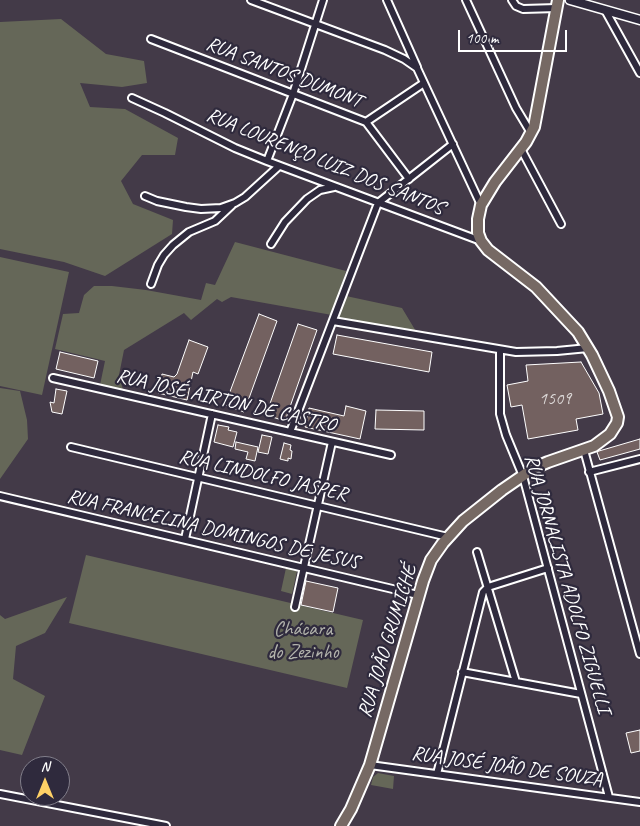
<!DOCTYPE html>
<meta charset="utf-8">
<style>
body{margin:0}
#map{position:relative;width:640px;height:826px;overflow:hidden;background:#433a48;font-family:Caveat,sans-serif}
canvas{display:block}
.north{position:absolute;left:20px;top:756px;width:50px;height:50px;box-sizing:border-box;background:#2f2a3d;border:1px solid #827f8b;border-radius:50%;rotate:0deg;font-size:14px;font-weight:700;line-height:20px;text-align:center;color:#fff}
.north::after{content:'';display:block;margin:auto;width:18px;height:22px;background:#ffd166;clip-path:polygon(50% 0,100% 100%,50% 72%,0 100%)}
.scale{position:absolute;left:458px;top:30px;width:109px;height:22px;box-sizing:border-box;border:2px solid #fff;border-top:0;padding-left:6px;font-size:15px;line-height:18px;white-space:nowrap;color:#fff;-webkit-text-stroke:4px #2f2a3d;paint-order:stroke}
</style>
<div id="map">
<canvas width="640" height="826"></canvas>
<div class="north">N</div>
<div class="scale">100 m</div>
</div>
<script>
const ctx = document.querySelector('canvas').getContext('2d');
ctx.lineJoin = 'round';
function paint(path, color) { ctx.fillStyle = color; ctx.fill(path, 'evenodd'); }
const shape = rows => new Path2D(rows.map(r => 'M' + r).join(''));
function trace(path, color, width, dash) { ctx.strokeStyle = color; ctx.lineWidth = width; ctx.lineCap = dash ? 'butt' : 'round'; ctx.setLineDash(dash || []); ctx.stroke(path); }
function write(font, color, halo, rows, align = 'center') {
  ctx.font = font + ' Caveat,sans-serif'; ctx.lineWidth = 4.5; ctx.setLineDash([]); ctx.textBaseline = 'middle'; ctx.strokeStyle = halo; ctx.fillStyle = color; for (const [text, x, y, turn = 0] of rows) {
    ctx.save(); ctx.translate(x, y); ctx.rotate((+turn || 0) * Math.PI / 180); ctx.textAlign = isNaN(turn) ? turn : align; if (halo) ctx.strokeText(text, 0, 0); ctx.fillText(text, 0, 0); ctx.restore();
  }
}
const green = shape([
 [61,19,106,54,144,61,147,83,122,87,80,83,90,107,125,109,178,138,175,155,142,155,121,181,133,204,173,220,172,234,105,276,64,262,0,249,0,22],
 [235,242,346,271,332,315,231,297,222,302,217,299,191,320,184,313,124,350,119,375,123,390,100,385,105,361,55,349,63,314,79,313,84,295,94,286,112,286,146,290,201,300,206,283,215,285],
 [0,257,69,272,42,395,0,386],
 [346,296,402,308,417,333,337,318],
 [0,388,20,391,27,420,28,439,0,479],
 [86,555,363,620,347,688,69,623],
 [286,568,297,571,292,594,281,591],
 [67,597,45,633,16,646,13,679,45,696,22,755,0,750,0,615,5,619],
 [378,773,394,776,393,789,371,785,373,777]
]);
const building = shape([
 [259,314,277,321,244,412,225,405,259,314],
 [298,324,317,330,285,421,266,415,298,324],
 [337,335,432,352,429,372,333,354,337,335],
 [189,340,208,347,198,374,193,372,187,400,158,393,162,374,174,377,177,374,189,340],
 [60,352,98,361,94,378,56,369,60,352],
 [581,362,599,393,603,414,576,419,578,430,528,439,522,405,511,407,507,385,528,381,526,365,581,362],
 [56,389,67,391,62,414,52,412,50,402,54,403,56,389],
 [346,406,366,411,360,439,305,427,309,408,344,416,346,406],
 [376,410,424,411,424,430,375,429,376,410],
 [218,425,229,427,228,430,237,432,233,447,214,442,218,425],
 [262,435,272,437,268,454,258,452,262,435],
 [640,439,640,449,600,460,597,452,599,451,640,439],
 [236,442,258,447,255,461,246,459,248,452,235,449,236,442],
 [284,443,291,445,290,450,292,451,291,459,288,458,288,461,280,459,284,443],
 [306,581,338,588,333,612,301,605,306,581],
 [640,730,640,751,631,753,626,733,640,730]
]);
const minor = shape([
 [251,0,385,50,404,59,417,68,481,205],
 [387,0,417,67],
 [466,0,516,108,531,133],
 [512,0,516,6,523,9,557,8],
 [605,10,640,73],
 [151,39,366,122,409,179],
 [132,98,165,113,235,148,267,161,481,241],
 [366,122,424,83],
 [521,149,561,224],
 [267,161,293,94,323,0],
 [145,196,157,201,186,207,201,209,221,208,235,203,245,197,279,166],
 [271,244,285,222,307,199,320,190,334,187],
 [151,284,158,265,164,255,173,245,189,232,215,221,232,205],
 [333,321,516,352,557,351,588,348],
 [500,350,500,414,506,435,523,476,609,797],
 [53,378,391,455],
 [290,432,378,203,453,144],
 [71,447,448,537],
 [584,450,640,654],
 [589,472,640,459],
 [0,496,418,595],
 [185,539,212,414],
 [477,552,516,682],
 [295,607,332,442],
 [462,672,581,694],
 [370,765,640,802],
 [437,774,483,592,488,587,548,568],
 [0,794,166,826]
]);
const tertiary = shape([
 [570,0,640,20]
]);
const primary = shape([
 [341,826,351,809,370,765,423,581,431,560,443,543,463,521,502,490,534,468,548,462,594,446,610,434,617,423,618,417,609,391,592,355,578,332,536,287,488,250,481,241,478,233,478,219,481,205,495,182,526,142,534,127,558,0]
]);
const numberNames = [
 ["1509",555,399]
];
const streetNames = [
 ["RUA SANTOS DUMONT",284,73,21],
 ["RUA LOURENÇO LUIZ DOS SANTOS",325,162,22],
 ["RUA JOSÉ AIRTON DE CASTRO",226,401,13],
 ["RUA LINDOLFO JASPER",263,476,13],
 ["RUA FRANCELINA DOMINGOS DE JESUS",213,530,13],
 ["RUA JORNALISTA ADOLFO ZIGUELLI",567,584,74],
 ["RUA JOÃO GRUMICHÉ",388,641,-73],
 ["RUA JOSÉ JOÃO DE SOUZA",507,767,8]
];
const parkNames = [
 ["Chácara",303,630],
 ["do Zezinho",303,653]
];
paint(green, '#656758');
paint(building, '#736160');
trace(building, '#fff', 1);
trace(minor, '#fff', 10);
trace(tertiary, '#fff', 11);
trace(primary, '#fff', 14);
trace(minor, '#2f2a3d', 6);
trace(tertiary, '#2f2a3d', 8);
trace(primary, '#766964', 10);
write('18px', '#dcd8d7', null, numberNames);
write('20px', '#fff', '#2f2a3d', streetNames);
write('20px', '#b2b3ac', '#2f2a3d', parkNames);
</script>
